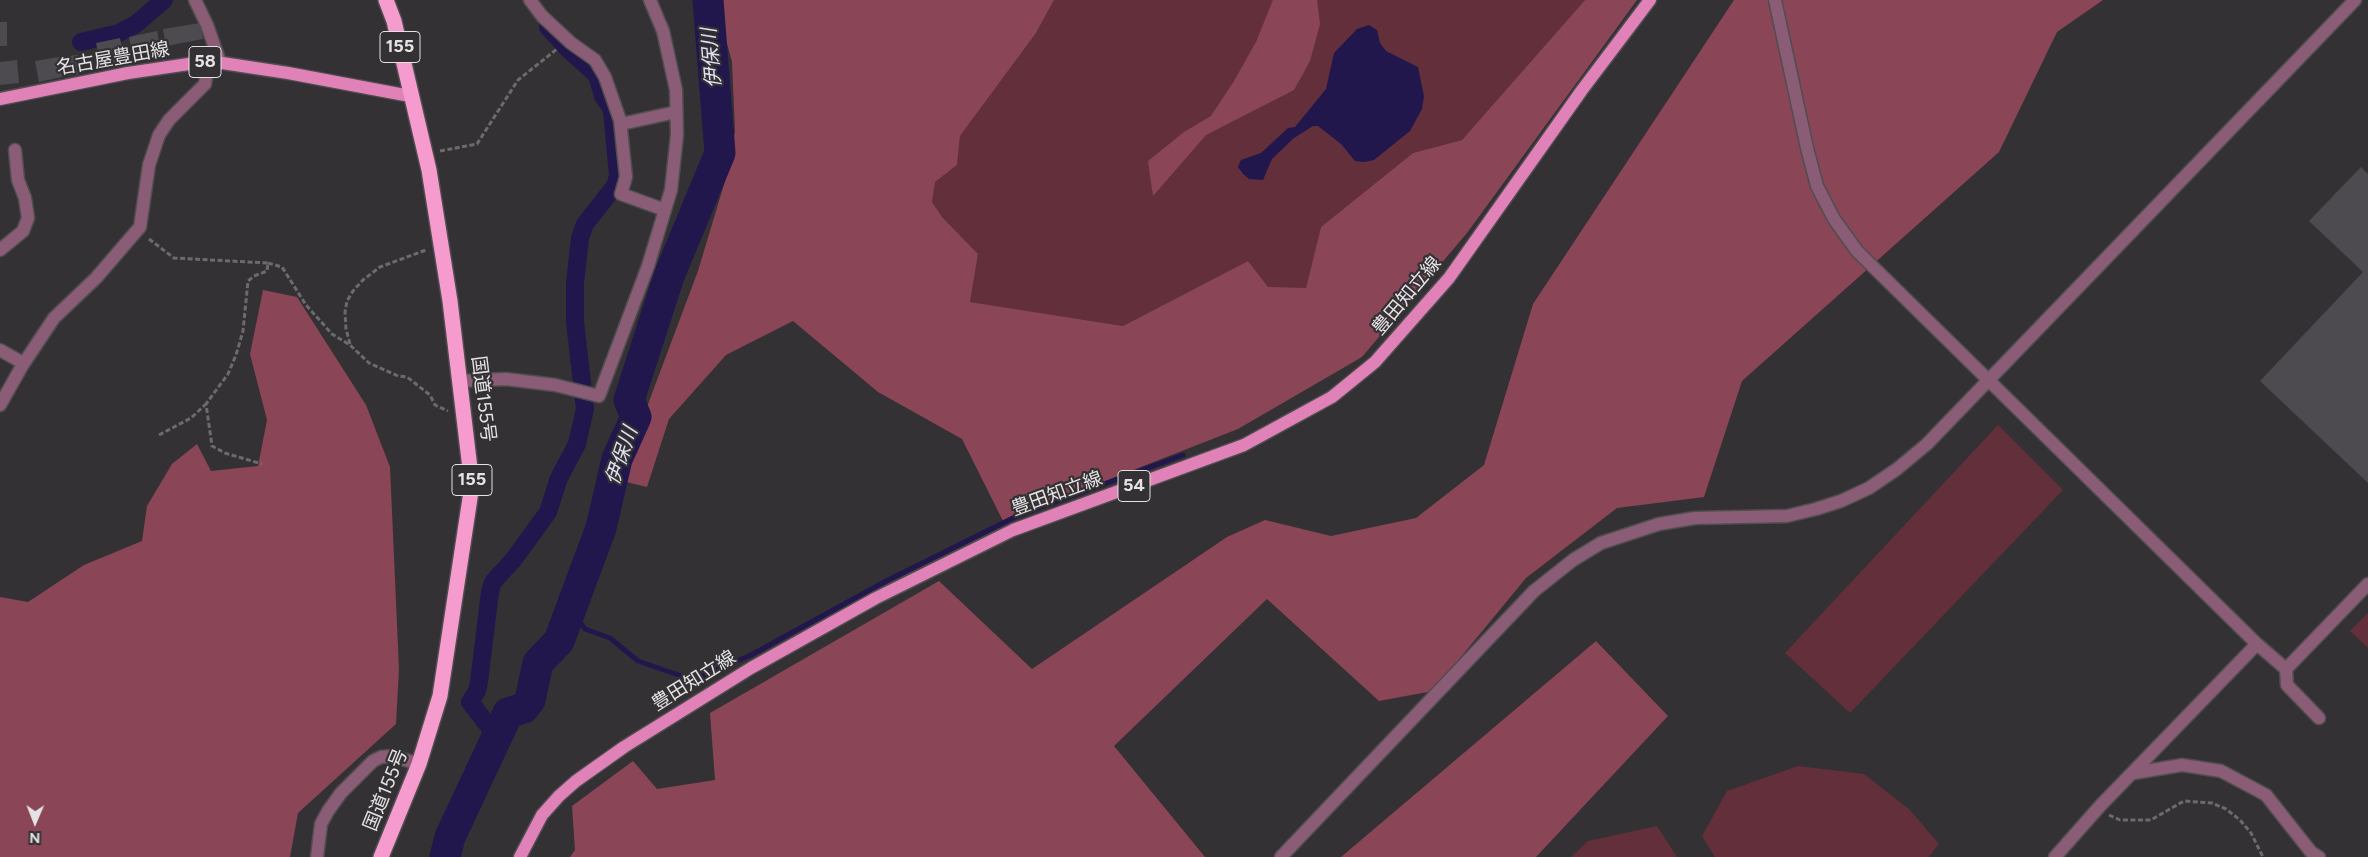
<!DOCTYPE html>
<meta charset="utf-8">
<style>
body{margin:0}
#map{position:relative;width:2368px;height:857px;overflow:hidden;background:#343134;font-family:Figtree,sans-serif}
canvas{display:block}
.north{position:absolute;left:10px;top:797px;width:50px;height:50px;-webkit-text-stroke:4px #343134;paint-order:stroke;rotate:181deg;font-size:14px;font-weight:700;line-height:20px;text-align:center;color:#e4e2e4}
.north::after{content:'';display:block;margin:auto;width:18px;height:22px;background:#e4e2e4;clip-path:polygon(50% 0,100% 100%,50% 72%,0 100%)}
</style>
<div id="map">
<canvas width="2368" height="857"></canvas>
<div class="north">N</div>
</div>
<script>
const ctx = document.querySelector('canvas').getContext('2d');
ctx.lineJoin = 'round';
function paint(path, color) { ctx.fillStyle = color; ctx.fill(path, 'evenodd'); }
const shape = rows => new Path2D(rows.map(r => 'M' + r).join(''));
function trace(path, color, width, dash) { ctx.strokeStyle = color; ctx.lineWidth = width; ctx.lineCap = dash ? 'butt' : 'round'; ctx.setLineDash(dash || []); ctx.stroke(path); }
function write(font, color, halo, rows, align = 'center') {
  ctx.font = font + ' Figtree,"Noto Sans JP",sans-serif'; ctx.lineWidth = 4.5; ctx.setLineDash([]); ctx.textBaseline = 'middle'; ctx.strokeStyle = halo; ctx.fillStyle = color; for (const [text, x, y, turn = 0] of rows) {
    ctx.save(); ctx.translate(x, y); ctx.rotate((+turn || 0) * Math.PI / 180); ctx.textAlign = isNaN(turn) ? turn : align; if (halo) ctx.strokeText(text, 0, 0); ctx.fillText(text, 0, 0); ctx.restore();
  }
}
const green = shape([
 [1054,0,1585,0,1462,140,1413,153,1321,227,1306,288,1268,288,1248,261,1123,326,970,302,978,254,942,217,932,202,934,182,957,165,960,136,1036,33],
 [1998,425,2063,490,1850,713,1785,653],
 [2368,613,2368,648,2350,631],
 [1798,766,1864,774,1910,810,1939,844,1929,857,1715,857,1702,836,1727,791],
 [1657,826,1677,857,1571,857,1588,841]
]);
const forest = shape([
 [715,0,1054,0,1036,33,960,136,957,165,935,182,932,202,942,217,978,254,970,302,1123,326,1248,261,1268,287,1306,288,1321,227,1413,153,1462,140,1585,0,1637,0,1467,233,1362,357,1238,429,1003,521,962,439,878,392,793,321,726,355,669,419,647,487,622,481,642,420,698,271,728,171,735,131,732,62],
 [1273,0,1317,0,1320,24,1310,61,1294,90,1206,135,1153,196,1148,161,1184,132,1211,116,1234,81,1256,42],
 [1734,0,2103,0,2057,32,1999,152,1742,381,1704,497,1617,508,1526,578,1433,691,1379,701,1267,599,1114,746,1205,857,570,857,575,850,572,806,633,761,657,789,715,780,710,713,939,581,1032,669,1227,537,1265,520,1331,536,1416,518,1484,465,1533,304],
 [263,290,297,297,366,405,390,467,399,669,396,724,298,813,290,857,0,857,0,597,28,602,84,565,142,541,147,506,172,464,197,444,211,471,258,466,267,420,250,354],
 [1596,641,1668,716,1536,857,1341,857]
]);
const water = shape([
 [1369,25,1377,30,1380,43,1386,51,1418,67,1424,96,1422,109,1410,131,1374,160,1364,162,1355,161,1341,144,1318,126,1313,126,1294,138,1272,159,1263,180,1249,179,1243,174,1238,167,1241,160,1261,153,1288,128,1295,127,1326,89,1334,53,1357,29]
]);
const stream = shape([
 [571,610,585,629,610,638,638,661,693,680,751,655,886,581,1017,516,1183,455]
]);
const canal = shape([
 [81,42,119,33,136,24,164,0],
 [497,737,470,702,477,691,479,682,490,592,493,582,514,559,548,512,559,478,577,444,585,409,575,322,575,283,580,238,585,224,615,186,618,176,612,110,603,96,597,75,568,49,548,27]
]);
const river = shape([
 [445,857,450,837,508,713,524,708,530,700,538,663,559,641,601,528,617,459,636,417,629,400,669,276,720,153,708,0]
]);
const building = shape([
 [0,22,7,22,7,46,0,46],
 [200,23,203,39,166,46,163,29],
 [157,31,161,51,133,57,129,37],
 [120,38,126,65,102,70,96,43],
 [78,55,81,74,65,76,61,57],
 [59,57,62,77,39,82,35,61],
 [17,60,19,83,0,85,0,62],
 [2361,167,2368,174,2368,483,2260,381,2363,272,2309,221]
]);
const path = shape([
 [440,151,477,144,518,80,557,49],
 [149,239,174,258,268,263,267,271,254,276,248,281,243,331,236,355,228,374,206,404,212,446,225,453,262,464],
 [268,263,282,267,306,305,332,334,350,345,369,363,398,376,407,377,430,395,435,405,448,411],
 [350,344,346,329,345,312,347,301,353,291,363,280,380,267,426,250],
 [159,435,191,418,206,404],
 [2109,815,2120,820,2151,820,2184,801,2212,803,2226,809,2240,820,2251,833,2263,857]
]);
const minor = shape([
 [195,0,207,25,220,62],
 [530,0,542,16,571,43,595,60,605,77,620,120,626,177,621,194,665,210],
 [1775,0,1807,148,1817,186,1834,219,1857,251,2257,644,2286,669,2287,685,2319,718],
 [621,124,676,112],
 [0,250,23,231,28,218,25,198,18,180,15,150],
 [0,350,23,363],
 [460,381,506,379,555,385,599,396,648,266,671,190,677,135,676,90,663,31,650,0],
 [0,405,22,366,54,318,96,278,140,227,149,165,159,135,169,120,205,84,209,61],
 [2286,669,2368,584],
 [2134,773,2182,765,2221,771,2266,795,2311,852,2319,857],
 [317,857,321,824,328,811,341,793,373,761,381,757,392,756,419,764],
 [1281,857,1534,591,1573,560,1601,543,1659,524,1695,518,1787,516,1816,509,1841,501,1869,488,1897,469,1927,444,2355,0],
 [2055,857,2100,806,2257,644]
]);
const major = shape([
 [0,99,128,73,209,61,288,73,410,96],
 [520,857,542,815,559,796,576,781,624,747,751,668,876,598,1013,530,1244,445,1332,397,1375,362,1449,278,1582,90,1650,0]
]);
const highway = shape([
 [381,857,419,764,440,696,472,485,450,301,429,170,394,21,386,0]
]);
const shields = [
 [400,47,40],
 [205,62,32],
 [472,480,40],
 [1134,486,32]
];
const shieldNames = [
 ["155",400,47],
 ["58",205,62],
 ["155",472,480],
 ["54",1134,486]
];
const streetNames = [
 ["名古屋豊田線",113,59,-10],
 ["豊田知立線",1407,296,-50],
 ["国道155号",483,399,83],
 ["豊田知立線",1057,494,-20],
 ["豊田知立線",694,681,-32],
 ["国道155号",386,790,-68]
];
const waterNames = [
 ["伊保川",712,58,-95],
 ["伊保川",622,456,-71]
];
paint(green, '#622f3b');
paint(forest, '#8a4656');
paint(water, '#22174c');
trace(stream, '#22174c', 5);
trace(canal, '#22174c', 18);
trace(river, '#22174c', 31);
paint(building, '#4d4b4f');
trace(minor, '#504d50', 15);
trace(major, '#504d50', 15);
trace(highway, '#504d50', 18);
trace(path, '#6d6a6d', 3, [5, 2.5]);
trace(minor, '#8a5c75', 12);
trace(major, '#e082b7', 12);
trace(highway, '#f69bcd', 15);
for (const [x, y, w] of shields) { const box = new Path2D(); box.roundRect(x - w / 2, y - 15.5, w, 31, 4); ctx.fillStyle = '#343134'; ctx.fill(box); trace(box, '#e4e2e4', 1); }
write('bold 18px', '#e4e2e4', null, shieldNames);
write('19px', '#e4e2e4', '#343134', streetNames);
write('italic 20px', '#e2e1f4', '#343134', waterNames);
</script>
